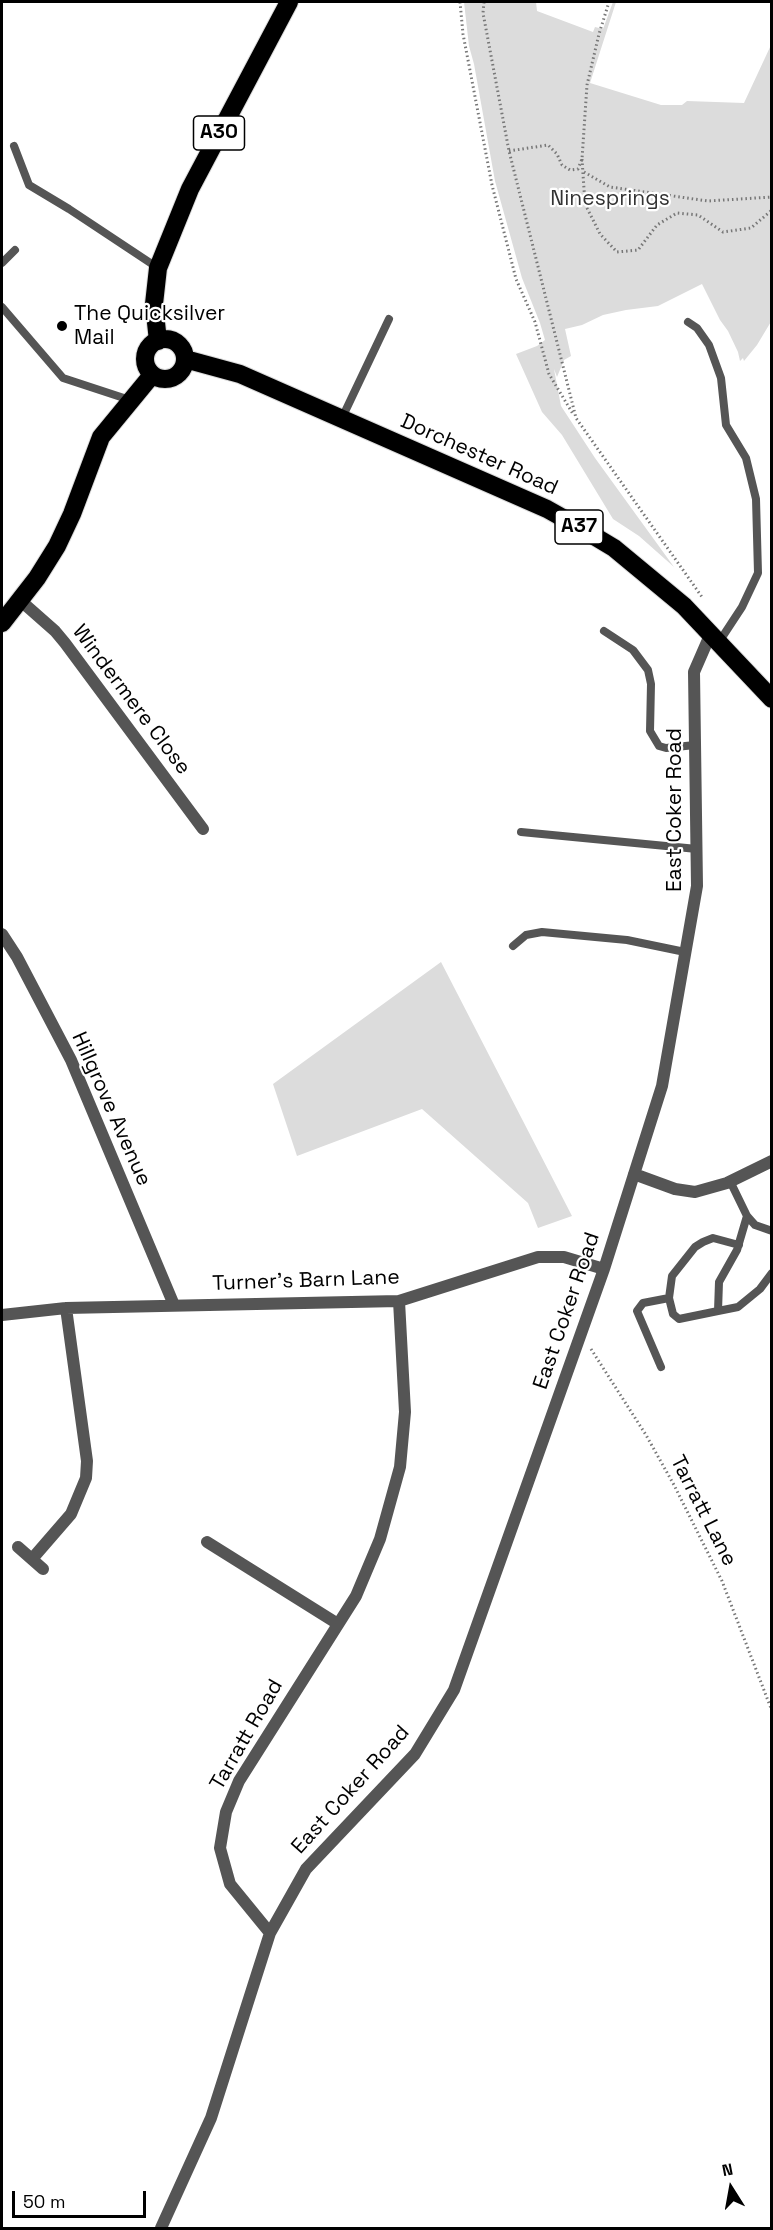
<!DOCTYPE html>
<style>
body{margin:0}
#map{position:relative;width:773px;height:2230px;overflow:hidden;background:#fff;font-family:"Space Grotesk",sans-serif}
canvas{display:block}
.frame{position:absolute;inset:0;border:3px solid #000;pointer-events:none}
.north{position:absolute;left:701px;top:2158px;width:60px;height:60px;-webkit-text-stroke:4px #fff;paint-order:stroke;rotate:349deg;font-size:16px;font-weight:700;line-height:24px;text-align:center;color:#000}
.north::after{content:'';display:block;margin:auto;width:21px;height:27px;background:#000;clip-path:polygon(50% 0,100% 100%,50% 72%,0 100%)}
.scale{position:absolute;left:12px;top:2191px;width:134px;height:27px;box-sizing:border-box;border:3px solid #000;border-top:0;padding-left:8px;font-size:18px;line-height:21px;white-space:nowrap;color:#000;-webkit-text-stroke:4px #fff;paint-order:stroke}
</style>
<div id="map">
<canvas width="773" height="2230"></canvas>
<div class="frame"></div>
<div class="north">N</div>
<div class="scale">50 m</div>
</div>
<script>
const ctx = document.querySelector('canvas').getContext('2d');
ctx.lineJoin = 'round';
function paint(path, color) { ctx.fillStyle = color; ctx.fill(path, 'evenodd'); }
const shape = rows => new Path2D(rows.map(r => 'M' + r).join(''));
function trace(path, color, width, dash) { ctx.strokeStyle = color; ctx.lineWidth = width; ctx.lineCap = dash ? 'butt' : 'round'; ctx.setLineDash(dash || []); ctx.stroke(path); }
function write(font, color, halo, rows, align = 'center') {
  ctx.font = font + ' "Space Grotesk",sans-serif'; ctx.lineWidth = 4.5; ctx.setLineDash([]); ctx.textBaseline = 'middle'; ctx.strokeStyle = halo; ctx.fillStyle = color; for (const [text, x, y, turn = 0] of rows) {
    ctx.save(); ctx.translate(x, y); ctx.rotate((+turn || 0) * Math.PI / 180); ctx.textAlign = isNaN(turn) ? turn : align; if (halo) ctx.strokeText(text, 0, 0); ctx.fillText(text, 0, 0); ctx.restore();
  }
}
const green = shape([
 [464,2,536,2,537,11,593,32,595,27,603,29,613,2,616,2,590,83,661,105,682,105,687,101,744,103,771,45,772,320,757,345,744,361,743,358,740,361,738,352,728,331,720,320,702,284,658,306,626,310,603,315,582,325,565,329,571,356,564,360,557,377,554,369,561,406,595,458,674,567,639,536,613,519,562,435,542,412,516,354,537,346,545,340,540,323,522,278,495,181,474,64,469,46],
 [441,962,572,1216,538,1228,528,1203,422,1109,297,1156,273,1084]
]);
const path = shape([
 [460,2,463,34,492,185,516,279,535,322,549,374,573,414],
 [484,2,483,13,509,151,576,418,702,597],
 [509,151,548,145,557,154,562,165,570,170,578,169,582,159,587,85,599,34,609,2],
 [582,159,585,204,600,234,617,252,638,250,657,225,677,213,698,215,723,232,751,228,772,210],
 [584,172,610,187,708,201,772,197],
 [591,1349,646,1435,674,1485,722,1581,772,1711]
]);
const lane = shape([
 [14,146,29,185,69,209,158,268],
 [2,263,15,250],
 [2,307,63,378,130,400],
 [688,322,697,328,709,345,721,378,726,425,746,458,756,499,758,573,742,607,719,642],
 [342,418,389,319],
 [604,631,633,650,648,670,651,684,650,731,659,746,666,748,695,745],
 [521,832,697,849],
 [513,946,526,935,542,932,627,940,685,952],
 [730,1181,747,1216,755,1225,772,1231],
 [747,1216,737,1250,719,1282,718,1311,738,1307,760,1289,772,1273],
 [718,1311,679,1319,673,1314,669,1298,672,1276,695,1247,703,1242,713,1238,739,1245],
 [661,1367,637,1311,643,1303,669,1298]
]);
const street = shape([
 [21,601,55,631,65,643,203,829],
 [2,934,17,957,71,1060,174,1305],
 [634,1174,675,1189,695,1192,727,1183,772,1161],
 [2,1315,66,1308,399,1301,538,1257,564,1257,604,1269],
 [207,1542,338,1624],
 [18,1547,43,1569],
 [32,1559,71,1514,86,1478,87,1461,66,1308],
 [270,1933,230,1884,220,1848,226,1812,239,1781,356,1596,380,1539,400,1467,405,1412,399,1301],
 [161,2228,211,2118,270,1933,306,1869,415,1754,454,1690,604,1269,662,1086,697,886,694,672,711,633]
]);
const highway = shape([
 '145 359a20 20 0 1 1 40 0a20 20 0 1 1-40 0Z',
 [158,341,154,304,158,268,190,189,289,2],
 [185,359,240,374,547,509,579,527,614,548,684,606,772,699],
 [2,623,37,578,57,546,72,514,101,437,152,375]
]);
const markers = [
 [62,326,6,"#000"]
];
const shields = [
 [219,133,51],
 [579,527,48]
];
const shieldNames = [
 ["A30",219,133],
 ["A37",579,527]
];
const parkNames = [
 ["Ninesprings",610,199]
];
const poiNames = [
 ["The Quicksilver",74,314],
 ["Mail",74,338]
];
const streetNames = [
 ["Dorchester Road",479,455,24],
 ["Windermere Close",131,700,53],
 ["East Coker Road",675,810,-90],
 ["Hillgrove Avenue",111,1109,66],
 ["Turner's Barn Lane",306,1281,-2],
 ["East Coker Road",567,1311,-71],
 ["Tarratt Lane",703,1511,63],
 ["Tarratt Road",247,1735,-60],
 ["East Coker Road",351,1790,-48]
];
paint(green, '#dcdcdc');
trace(highway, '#dbdbdb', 20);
trace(path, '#777', 3, [1.5, 3]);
trace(lane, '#555', 8);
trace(street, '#555', 12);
trace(highway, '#000', 18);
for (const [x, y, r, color] of markers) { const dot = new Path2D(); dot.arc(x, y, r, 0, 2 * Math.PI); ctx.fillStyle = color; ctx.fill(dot); trace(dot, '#fff', 2); }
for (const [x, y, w] of shields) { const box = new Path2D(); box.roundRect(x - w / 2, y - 17, w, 34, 4.5); ctx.fillStyle = '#fff'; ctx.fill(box); trace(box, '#000', 1.5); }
write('bold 20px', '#000', null, shieldNames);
write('21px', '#333', '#fff', parkNames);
write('21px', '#000', '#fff', poiNames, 'left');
write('21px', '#000', '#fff', streetNames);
</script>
